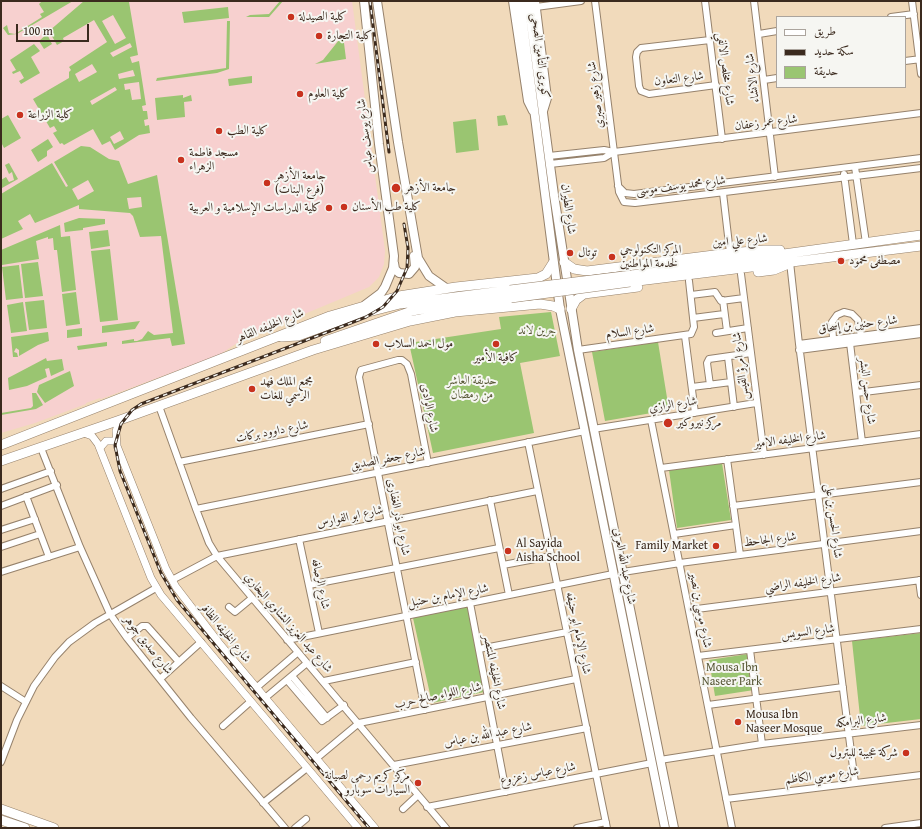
<!DOCTYPE html>
<meta charset="utf-8">
<style>
body{margin:0}
#map{position:relative;width:922px;height:829px;overflow:hidden;background:#f1dabb;font-family:"Gentium Book Plus",Amiri,serif}
canvas{display:block}
.frame{position:absolute;inset:0;border:2px solid #3b2a1e;pointer-events:none}
.legend{position:absolute;left:776px;top:16px;width:130px;height:72px;box-sizing:border-box;background:#f6f6f2;border:1px solid #aba49d;margin:0;padding:5px 7px;list-style:none;font-size:12px;color:#3b2a1e}
.legend li{display:flex;align-items:center;gap:8px;height:20px}
.legend b{width:20px;border:1px solid #aba49d}
.scale{position:absolute;left:16px;top:24px;width:73px;height:18px;box-sizing:border-box;border:2px solid #3b2a1e;border-top:0;padding-left:5px;font-size:12px;line-height:14px;white-space:nowrap;color:#3b2a1e;-webkit-text-stroke:3px #f6f6f2;paint-order:stroke}
</style>
<div id="map">
<canvas width="922" height="829"></canvas>
<div class="frame"></div>
<ul class="legend">
<li><b style="height:5px;background:#fff"></b>طريق</li>
<li><b style="height:5px;background:#3b2a1e"></b>سكة حديد</li>
<li><b style="height:11px;background:#9ac571"></b>حديقة</li>
</ul>
<div class="scale">100 m</div>
</div>
<script>
const ctx = document.querySelector('canvas').getContext('2d');
ctx.lineJoin = 'round';
function paint(path, color) { ctx.fillStyle = color; ctx.fill(path, 'evenodd'); }
const shape = rows => new Path2D(rows.map(r => 'M' + r).join(''));
function trace(path, color, width, dash) { ctx.strokeStyle = color; ctx.lineWidth = width; ctx.lineCap = dash ? 'butt' : 'round'; ctx.setLineDash(dash || []); ctx.stroke(path); }
function write(font, color, halo, rows, align = 'center') {
  ctx.font = font + ' "Gentium Book Plus",Amiri,serif'; ctx.lineWidth = 4; ctx.setLineDash([]); ctx.textBaseline = 'middle'; ctx.strokeStyle = halo; ctx.fillStyle = color; for (const [text, x, y, turn = 0] of rows) {
    ctx.save(); ctx.translate(x, y); ctx.rotate((+turn || 0) * Math.PI / 180); ctx.textAlign = isNaN(turn) ? turn : align; if (halo) ctx.strokeText(text, 0, 0); ctx.fillText(text, 0, 0); ctx.restore();
  }
}
const built = shape([
 [1,1,352,1,385,251,384,264,379,277,369,287,240,341,219,355,101,399,100,398,86,403,86,404,35,423,1,433]
]);
const green = shape([
 [42,1,73,1,17,34,8,35,3,28,7,25,9,33,15,34,42,17,40,14,44,12,39,4],
 [84,1,129,2,138,55,130,57,132,63,139,61,146,105,142,106,143,111,147,111,148,119,144,120,145,126,149,125,150,133,139,135,115,150,110,141,102,145,93,129,64,145,62,143,60,144,53,133,57,131,54,126,50,128,33,99,69,78,69,72,71,70,69,67,107,42,94,20,63,38,64,41,57,45,49,31],
 [113,15,126,38,115,44,102,21],
 [130,43,132,47,113,57,110,53],
 [92,64,97,72,79,82,75,74],
 [133,70,135,76,119,79,118,74],
 [139,82,141,99,132,100,130,89,125,90,124,84],
 [115,87,117,90,92,105,90,101],
 [120,131,124,139,114,144,110,137],
 [280,1,283,1,269,17,246,17,250,15,269,14],
 [228,7,229,18,184,23,182,12],
 [227,21,230,21,229,69,217,73,156,81,157,78,226,68],
 [47,34,52,44,44,49,39,41],
 [343,35,346,59,315,64,323,60],
 [34,44,40,51,31,57,40,73,21,84,19,81,24,78,20,71,13,74,12,72,16,70,10,60],
 [252,76,252,83,229,86,228,79],
 [183,95,183,98,191,95,192,101,184,102,185,117,157,120,155,98],
 [8,115,21,138,4,148,1,142,1,119],
 [505,115,508,125,498,126,497,116],
 [476,119,479,150,456,153,453,122],
 [48,139,53,147,47,151,47,156,38,162,31,150],
 [81,146,90,147,109,159,119,161,128,184,157,175,185,344,172,346,170,338,122,344,122,341,134,339,134,341,137,341,142,339,148,331,154,335,173,333,161,236,140,237,133,216,130,213,79,209,79,205,35,223,30,214,18,221,23,229,1,239,1,194,52,163,66,187,68,186,54,162],
 [88,180,94,191,78,200,72,189],
 [141,197,142,207,129,209,127,198],
 [9,163,18,179,2,188,1,180,6,177,9,182,14,180,12,172,9,174,5,165],
 [79,218,105,219,105,224,83,228,83,230,65,232,64,223],
 [60,225,61,237,70,236,76,290,62,292,57,250,54,250,53,238,48,239,48,237,36,241,39,259,2,265,1,250],
 [108,230,110,246,91,249,89,232],
 [110,249,118,320,100,322,91,251],
 [38,262,43,296,25,298,21,264],
 [19,265,23,298,6,300,2,267],
 [76,292,80,324,66,326,62,294],
 [44,300,47,328,29,330,25,302],
 [23,302,27,331,11,333,7,305],
 [551,312,560,356,520,363,534,433,433,453,409,343,501,329,499,317],
 [140,321,135,329,102,333,102,326],
 [82,328,82,336,67,338,67,330],
 [48,332,49,341,38,345,19,356,19,350,16,348,14,352,17,353,18,357,13,357,11,337],
 [107,342,107,346,78,350,77,346],
 [658,342,669,410,605,421,592,352],
 [46,358,47,361,62,359,64,370,51,376,49,368,45,369,47,377,27,386,9,390,8,378],
 [70,371,74,386,45,403,37,392,39,385],
 [32,393,36,393,43,405,36,409,1,415,1,413,31,408,33,406],
 [722,463,731,520,677,528,669,470],
 [470,606,489,691,432,703,413,618],
 [921,633,921,719,861,726,852,641],
 [748,654,754,690,715,696,709,660]
]);
const minor = shape([
 [595,1,619,192,624,202,635,203,921,168],
 [705,1,722,139],
 [754,1,775,177],
 [912,1,921,74],
 [536,7,581,1],
 [891,17,914,14],
 [759,34,777,31],
 [710,40,641,48,637,52,636,57,639,86,641,91,649,94,716,85],
 [905,61,921,59],
 [764,80,777,78],
 [549,156,604,150,614,152,921,113],
 [550,164,604,158,614,152],
 [855,167,866,243],
 [844,174,853,244],
 [618,186,625,193,634,194,921,158],
 [723,193,730,253],
 [790,262,799,344,855,783],
 [741,274,764,455],
 [691,295,715,292,721,301,744,298],
 [723,300,727,331],
 [693,318,724,314],
 [716,333,748,328],
 [685,336,695,413],
 [833,339,832,322,837,315,844,312,852,314,858,320,861,336],
 [850,343,862,442],
 [799,344,921,328],
 [578,350,691,334,694,327,689,281],
 [799,350,921,334],
 [728,357,734,407],
 [710,385,707,363,709,359,751,353],
 [692,387,731,382],
 [856,393,921,385],
 [159,406,196,509,209,543,217,556,446,828],
 [651,420,732,828],
 [593,429,756,403],
 [528,442,607,828],
 [41,448,80,547,110,614,127,638,191,718,285,828],
 [727,459,740,555],
 [179,462,369,424],
 [661,468,921,434],
 [1,489,51,471],
 [26,496,49,557],
 [490,500,509,595],
 [1,506,57,485],
 [733,506,921,482],
 [196,509,585,431],
 [1,530,35,519],
 [674,534,736,525],
 [299,539,319,633],
 [1,547,40,534],
 [503,565,551,556],
 [1,572,80,547],
 [623,572,680,563,921,531],
 [172,580,217,556,537,491],
 [919,580,921,595],
 [309,585,499,548],
 [470,603,506,792],
 [229,607,235,612,252,598],
 [689,610,921,580],
 [127,638,142,626,147,626,179,662],
 [287,640,613,574],
 [479,649,567,632],
 [750,650,762,744],
 [698,656,921,629],
 [292,676,327,718],
 [160,679,201,642],
 [287,680,322,721,344,705],
 [324,681,416,662],
 [1,686,26,702],
 [256,688,297,653],
 [265,698,307,663],
 [708,705,843,687],
 [425,710,359,377,361,370,398,360,402,360,407,364,411,374,428,463],
 [223,726,250,702],
 [317,758,359,723,576,679],
 [660,760,762,744,921,725],
 [1,762,17,720,34,686,55,657,69,642,95,623,156,588],
 [394,765,587,728],
 [726,799,921,775],
 [263,803,307,768],
 [427,807,652,763],
 [403,809,418,795],
 [295,828,306,819],
 [577,828,606,822],
 [885,828,921,823]
]);
const tertiary = shape([
 [120,420,116,431,117,446,166,569,176,587,219,643,375,828],
 [84,433,92,436,98,444,151,578,161,595,358,828],
 [100,448,106,441,116,441]
]);
const secondary = shape([
 [364,1,379,144,394,256,393,268,385,287,381,293,365,305],
 [377,1,398,142,418,258,429,276,446,288],
 [513,1,528,101,533,111],
 [520,1,560,309,665,828],
 [528,1,554,195,578,350,674,828],
 [535,1,547,98,543,111],
 [394,263,395,269,399,273,409,274,415,267,414,256]
]);
const primary = shape([
 [564,262,574,269,587,271,730,253,764,250,780,250],
 [758,272,774,270,786,265],
 [632,275,921,235],
 [630,282,921,246],
 [571,309,576,300,584,294,638,287],
 [281,337,298,336,353,316,400,304,510,290],
 [325,341,412,311,451,304,511,298],
 [1,445,330,316,399,296,456,287,538,278,546,274,553,263],
 [1,461,120,420,313,350,410,321,455,312,540,304,553,306,560,309],
 [1,809,54,828],
 [1,820,25,828]
]);
const rail = shape([
 [370,1,389,152],
 [369,828,177,600,161,573,120,471,115,445,121,424,132,410,141,404,343,326,366,317,383,307,397,291,407,268,408,248,404,224]
]);
const primaryBridge = shape([
 [510,290,632,275],
 [511,298,630,282]
]);
const markers = [
 [291,17,4,"#c8321e"],
 [319,36,4,"#c8321e"],
 [300,94,4,"#c8321e"],
 [20,115,4,"#c8321e"],
 [219,131,4,"#c8321e"],
 [181,160,4,"#c8321e"],
 [267,183,4,"#c8321e"],
 [396,188,5,"#c8321e"],
 [344,207,4,"#c8321e"],
 [329,208,4,"#c8321e"],
 [570,253,4,"#c8321e"],
 [612,257,4,"#c8321e"],
 [841,261,4,"#c8321e"],
 [376,344,4,"#c8321e"],
 [496,344,4,"#c8321e"],
 [252,389,4,"#c8321e"],
 [668,423,5,"#c8321e"],
 [716,546,4,"#c8321e"],
 [508,551,4,"#c8321e"],
 [738,722,4,"#c8321e"],
 [906,753,4,"#c8321e"],
 [418,783,4,"#c8321e"]
];
const poiNames = [
 ["كلية الصيدلة",299,17],
 ["كلية التجارة",327,36],
 ["كلية العلوم",308,94],
 ["كلية الزراعة",28,115],
 ["كلية الطب",227,131],
 ["مسجد فاطمة",189,153],
 ["الزهراء",189,167],
 ["جامعة الأزهر",275,176],
 ["(فرع البنات)",275,190],
 ["جامعة الأزهر",405,188],
 ["كلية طب الأسنان",352,207],
 ["كلية الدراسات الإسلامية و العربية",321,208,"right"],
 ["المركز التكنولوجي",620,250],
 ["لخدمة المواطنين",620,264],
 ["توتال",578,253],
 ["مصطفى محمود",849,261],
 ["مول احمد السلاب",384,344],
 ["كافية الأمير",496,358,"center"],
 ["مجمع الملك فهد",260,382],
 ["الرسمي للغات",260,396],
 ["مركز نيروكير",677,423],
 ["Al Sayida",516,544],
 ["Aisha School",516,558],
 ["Family Market",708,546,"right"],
 ["Mousa Ibn",746,715],
 ["Naseer Mosque",746,729],
 ["شركة عجيبة للبترول",898,753,"right"],
 ["مركز كريم رحمي لصيانة",410,776,"right"],
 ["السيارات سوبارو",410,790,"right"]
];
const streetNames = [
 ["كوبرى التأمين الصحى",540,56,83],
 ["شارع مخلص الالفي",725,69,83],
 ["شارع الانشاء",753,78,-97],
 ["شارع التعاون",679,79,-7],
 ["شارع زهير صبري",596,95,-97],
 ["شارع عمر زعفان",766,123,-7],
 ["شارع يوسف عباس",366,136,-97],
 ["شارع محمد يوسف موسى",681,186,-7],
 ["شارع الطيران",568,209,82],
 ["شارع علي امين",740,241,-5],
 ["شارع حنين بن إسحاق",858,325,-7],
 ["شارع الخليفه القاهر",270,326,-22],
 ["شارع السلام",630,332,-8],
 ["شارع امرؤ القيس",741,366,-97],
 ["شارع حسن البشر",867,391,83],
 ["شارع الرازي",673,405,-9],
 ["شارع الوادى",429,408,79],
 ["شارع داوود بركات",272,432,-11],
 ["شارع الخليفه الامير",790,440,-7],
 ["شارع جعفر الصديق",388,459,-11],
 ["شارع ابو الفوارس",350,517,-12],
 ["شارع ابو ذر الغفارى",398,517,79],
 ["شارع الحسن بن على",833,521,83],
 ["شارع الجاحظ",770,540,-7],
 ["شارع عبد الله العربى",624,566,79],
 ["شارع الخليفه الراضي",803,583,-8],
 ["شارع الرصافه",320,584,78],
 ["شارع الإمام بن حنبل",448,596,-11],
 ["شارع موسي بن نصير",700,610,79],
 ["شارع عبد العزيز الشناوي البخاري",288,623,49],
 ["شارع السويس",808,632,-7],
 ["شارع الخليفه الظافر",225,633,51],
 ["شارع الإمام ابو حنيفه",578,633,78],
 ["شارع صديق جوهر",148,645,52],
 ["شارع الخليفه المنتصر",494,672,79],
 ["شارع اللواء صالح حرب",438,696,-12],
 ["شارع البرامكه",861,721,-7],
 ["شارع عبد الله بن عباس",488,735,-11],
 ["شارع عباس زعزوع",538,774,-11],
 ["شارع موسي الكاظم",822,776,-7]
];
const parkNames = [
 ["جرين لاند",537,331],
 ["حديقة العاشر",472,381],
 ["من رمضان",472,395],
 ["Mousa Ibn",732,668],
 ["Naseer Park",732,682]
];
paint(built, '#f7d0cf');
paint(green, '#9ac571');
trace(minor, '#96826c', 8);
trace(tertiary, '#96826c', 8);
trace(secondary, '#96826c', 10);
trace(primary, '#96826c', 10);
trace(minor, '#fff', 6);
trace(tertiary, '#fff', 7);
trace(secondary, '#fff', 8);
trace(primary, '#fff', 9);
trace(rail, '#3b2a1e', 3);
trace(rail, '#f6f6f2', 1.5, [4.5]);
trace(primaryBridge, '#96826c', 10, []);
trace(primaryBridge, '#fff', 9);
for (const [x, y, r, color] of markers) { const dot = new Path2D(); dot.arc(x, y, r, 0, 2 * Math.PI); ctx.fillStyle = color; ctx.fill(dot); trace(dot, '#f6f6f2', 1.5); }
write('12px', '#3b2a1e', '#f6f6f2', poiNames, 'left');
write('12px', '#3b2a1e', '#f6f6f2', streetNames);
write('12px', '#585837', '#f6f6f2', parkNames);
</script>
